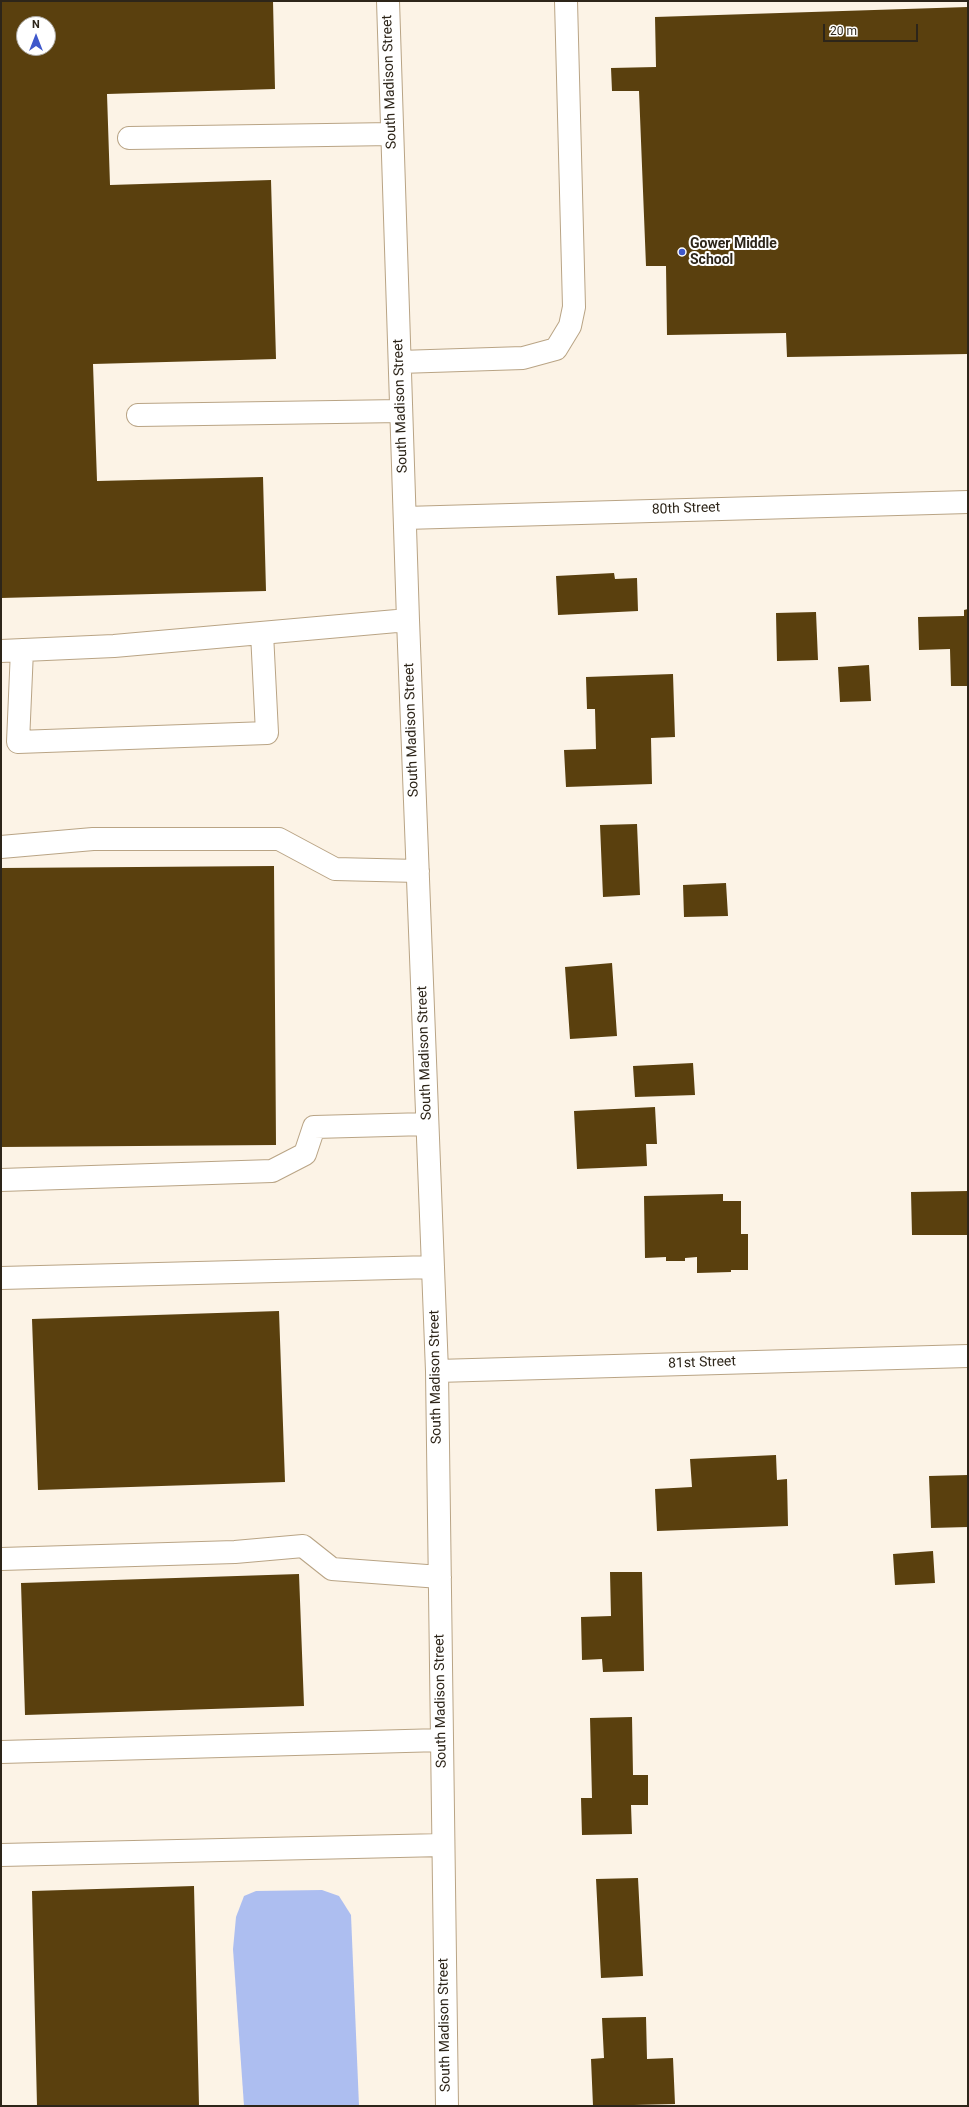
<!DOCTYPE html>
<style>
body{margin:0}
#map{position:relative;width:969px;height:2107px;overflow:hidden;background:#fcf3e6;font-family:Roboto,sans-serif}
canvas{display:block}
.frame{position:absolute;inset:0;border:2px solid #2d2519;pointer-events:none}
.north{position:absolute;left:16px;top:16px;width:40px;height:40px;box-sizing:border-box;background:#fff;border:1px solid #aba8a3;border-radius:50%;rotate:0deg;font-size:11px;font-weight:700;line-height:16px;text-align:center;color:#2d2519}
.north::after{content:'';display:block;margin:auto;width:14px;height:18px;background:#3f58cb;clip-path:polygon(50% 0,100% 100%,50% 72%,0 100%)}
.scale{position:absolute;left:823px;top:24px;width:95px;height:18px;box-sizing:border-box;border:2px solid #2d2519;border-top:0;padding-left:5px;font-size:12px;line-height:14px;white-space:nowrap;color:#2d2519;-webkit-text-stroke:3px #fff;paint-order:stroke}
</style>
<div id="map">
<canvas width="969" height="2107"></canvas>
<div class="frame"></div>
<div class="north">N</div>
<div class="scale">20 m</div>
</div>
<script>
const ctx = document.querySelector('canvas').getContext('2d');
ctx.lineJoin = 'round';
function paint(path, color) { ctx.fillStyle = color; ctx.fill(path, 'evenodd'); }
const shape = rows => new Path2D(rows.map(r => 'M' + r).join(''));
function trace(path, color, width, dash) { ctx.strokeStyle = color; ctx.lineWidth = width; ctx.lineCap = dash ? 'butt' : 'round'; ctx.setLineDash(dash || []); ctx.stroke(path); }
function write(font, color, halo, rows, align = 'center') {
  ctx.font = font + ' Roboto,sans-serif'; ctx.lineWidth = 4; ctx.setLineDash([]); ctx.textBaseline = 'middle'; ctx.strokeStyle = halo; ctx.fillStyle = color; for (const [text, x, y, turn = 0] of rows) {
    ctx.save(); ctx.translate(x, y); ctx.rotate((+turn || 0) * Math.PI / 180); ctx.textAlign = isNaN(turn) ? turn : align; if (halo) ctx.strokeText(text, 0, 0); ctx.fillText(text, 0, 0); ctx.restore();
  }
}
const water = shape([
 [322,1890,339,1896,351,1915,359,2106,244,2106,233,1949,236,1917,244,1896,256,1891]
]);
const building = shape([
 [1,1,273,1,275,89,107,94,110,185,271,180,276,359,93,364,97,481,263,477,266,591,1,598],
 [24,24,48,24,48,48,24,48],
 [968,7,968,354,787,357,786,333,667,335,666,266,646,266,639,91,612,91,611,68,656,67,655,17],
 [614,573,615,579,637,578,638,611,558,615,556,576],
 [968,609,968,686,951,686,950,649,919,650,918,617,964,616,964,610],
 [816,612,818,660,777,661,776,613],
 [869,665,871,701,840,702,838,667],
 [673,674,675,737,651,738,652,784,566,787,564,750,596,749,595,709,587,709,586,677],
 [637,824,640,895,603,897,600,825],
 [274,866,276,1145,1,1147,1,868],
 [726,883,728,916,684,917,683,885],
 [612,963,617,1036,570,1039,565,967],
 [693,1063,695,1095,635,1097,633,1066],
 [655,1107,657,1144,646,1144,647,1166,577,1169,574,1111],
 [968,1191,968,1235,912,1235,911,1192],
 [723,1194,723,1201,741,1201,741,1234,748,1234,748,1270,731,1270,731,1272,697,1273,697,1257,685,1258,685,1261,666,1261,666,1257,645,1258,644,1196],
 [279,1311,285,1482,38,1490,32,1319],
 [776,1455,777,1480,787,1479,788,1526,657,1531,655,1489,692,1487,690,1459],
 [968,1475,968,1527,931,1528,929,1476],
 [933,1551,935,1583,895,1585,893,1554],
 [610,1572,642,1572,644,1671,603,1672,602,1659,582,1660,581,1617,611,1616],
 [299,1574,304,1706,25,1715,21,1583],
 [632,1717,633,1775,648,1775,648,1805,631,1805,632,1834,582,1835,581,1798,592,1798,590,1718],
 [638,1878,643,1976,601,1978,596,1879],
 [194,1886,199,2106,37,2106,32,1891],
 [646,2017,647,2059,673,2058,675,2104,593,2106,591,2059,604,2058,602,2018]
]);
const minor = shape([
 [388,1,408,620,437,1371,447,2106],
 [129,138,392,134],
 [400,362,523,358,556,349,570,326,574,307,566,1],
 [138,415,401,411],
 [405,518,968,502],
 [22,650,18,742,267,733,262,633],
 [1,651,114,646,408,620],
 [1,847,93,839,279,839,335,869,418,871],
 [1,1180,272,1171,305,1154,314,1127,427,1124],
 [1,1278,433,1267],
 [437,1371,968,1356],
 [1,1559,235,1552,303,1546,332,1569,440,1577],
 [1,1752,442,1740],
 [1,1855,443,1845]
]);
const markers = [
 [682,252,4,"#3f58cb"]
];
const streetNames = [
 ["South Madison Street",390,82,-92],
 ["South Madison Street",401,406,-92],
 ["80th Street",686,509,-2],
 ["South Madison Street",412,730,-92],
 ["South Madison Street",425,1053,-92],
 ["81st Street",702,1363,-2],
 ["South Madison Street",436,1377,-91],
 ["South Madison Street",441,1701,-91],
 ["South Madison Street",445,2025,-91]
];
const poiNames = [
 ["Gower Middle",690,244],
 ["School",690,260]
];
paint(water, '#adbef0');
paint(building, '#5a400e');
trace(minor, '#b9a485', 24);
trace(minor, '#fff', 22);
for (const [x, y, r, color] of markers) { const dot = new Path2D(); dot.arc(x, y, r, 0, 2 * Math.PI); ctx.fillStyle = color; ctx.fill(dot); trace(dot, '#fff', 1.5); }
write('14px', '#2d2519', '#fff', streetNames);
write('bold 14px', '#2d2519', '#fff', poiNames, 'left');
</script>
